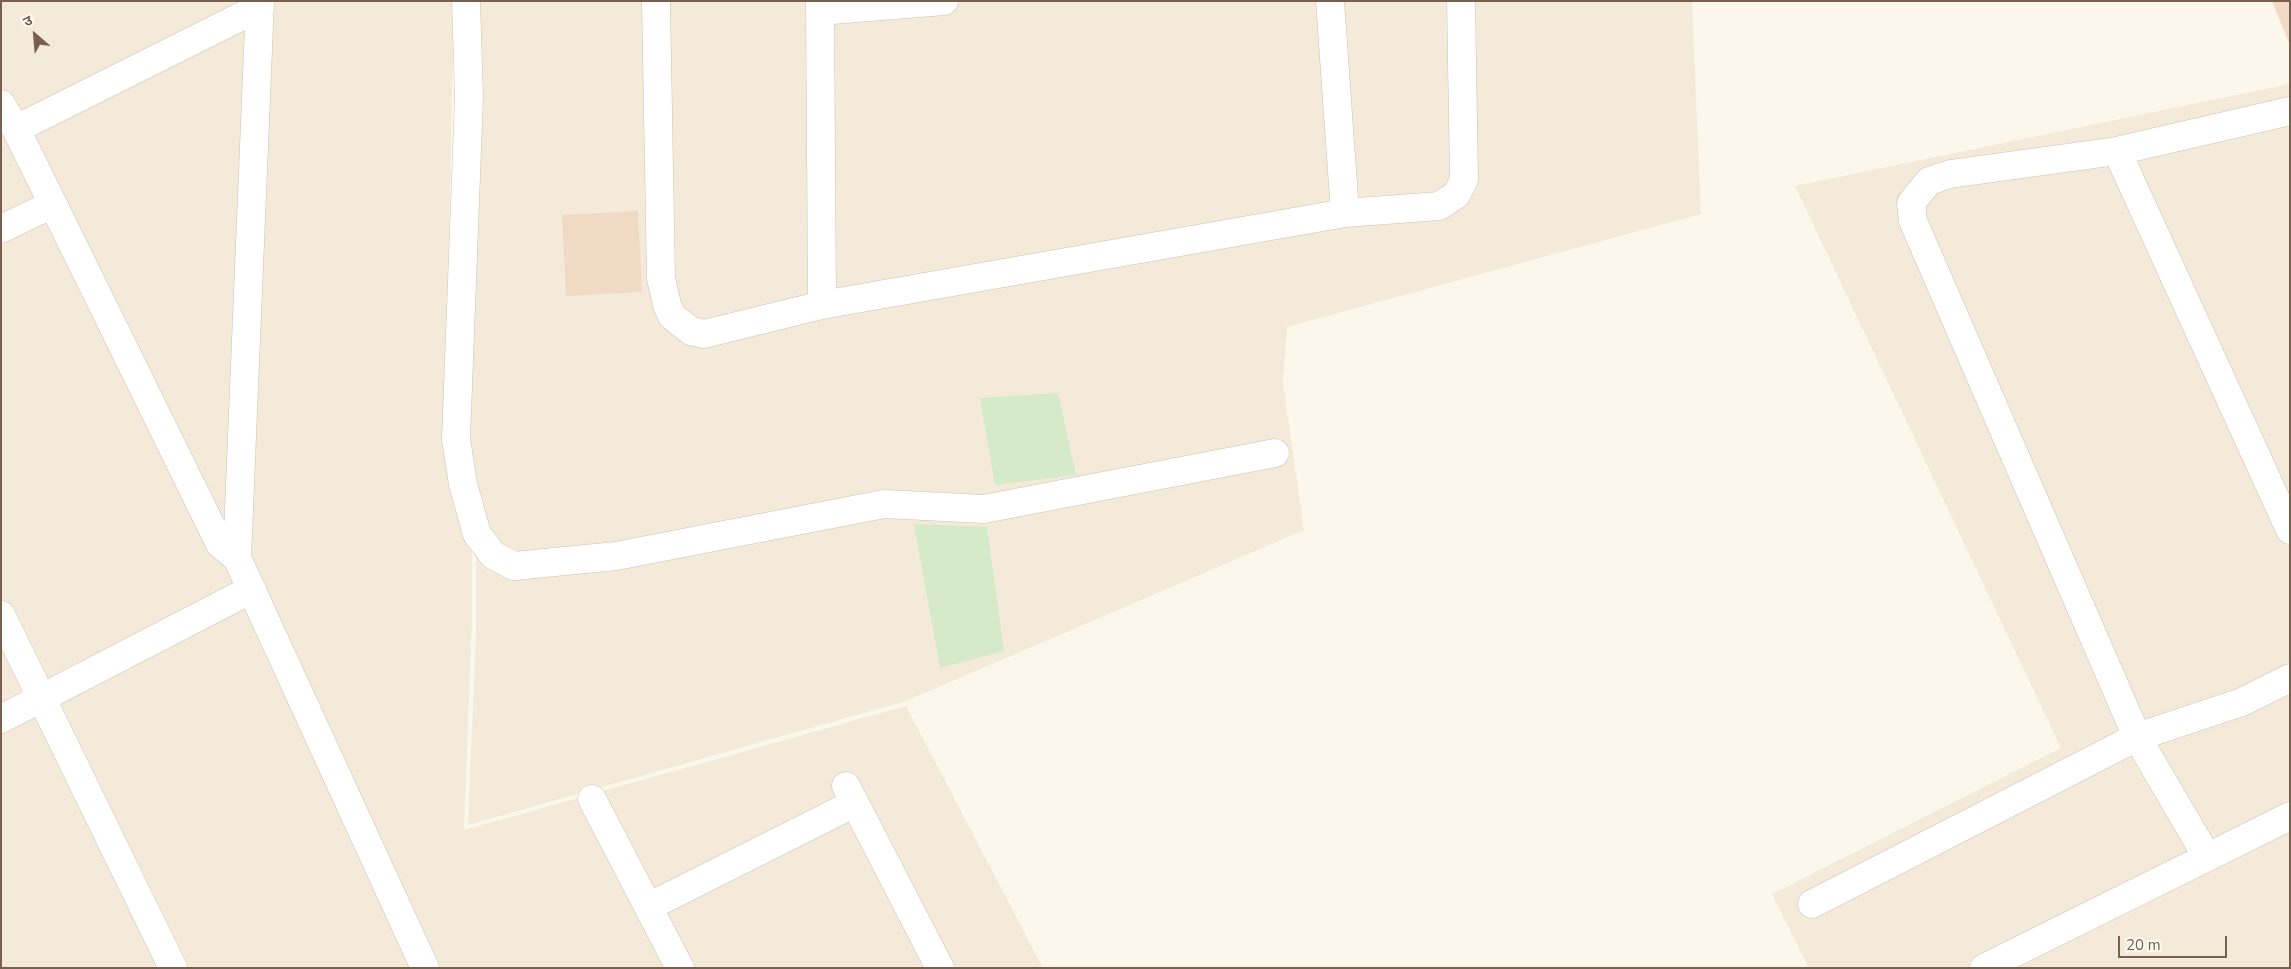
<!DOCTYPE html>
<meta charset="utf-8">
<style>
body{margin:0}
#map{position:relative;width:2291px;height:969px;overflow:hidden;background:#fcf7eb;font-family:"Nunito Sans","Noto Sans Devanagari",sans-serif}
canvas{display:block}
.frame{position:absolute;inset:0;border:2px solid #77604e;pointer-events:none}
.north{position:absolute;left:10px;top:10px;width:50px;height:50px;-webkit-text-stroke:4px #fefbf2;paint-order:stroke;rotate:333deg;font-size:14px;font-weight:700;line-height:20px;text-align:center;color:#77604e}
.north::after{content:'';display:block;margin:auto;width:18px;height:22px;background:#77604e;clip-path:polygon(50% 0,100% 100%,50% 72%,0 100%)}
.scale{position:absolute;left:2118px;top:936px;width:109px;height:22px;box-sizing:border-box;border:2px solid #77604e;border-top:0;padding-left:6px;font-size:15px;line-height:18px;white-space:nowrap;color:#77604e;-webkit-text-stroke:4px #fefbf2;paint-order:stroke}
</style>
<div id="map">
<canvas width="2291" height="969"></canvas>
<div class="frame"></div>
<div class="north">उ</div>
<div class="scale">20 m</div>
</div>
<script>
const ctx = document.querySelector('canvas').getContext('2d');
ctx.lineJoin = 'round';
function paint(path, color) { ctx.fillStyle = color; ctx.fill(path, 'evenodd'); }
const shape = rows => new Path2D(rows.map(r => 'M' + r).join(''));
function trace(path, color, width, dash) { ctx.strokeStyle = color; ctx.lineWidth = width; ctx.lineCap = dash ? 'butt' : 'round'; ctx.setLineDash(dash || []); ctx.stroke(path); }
const residential = shape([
 [1,1,454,1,445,421,472,529,472,619,464,830,906,706,1043,968,1,968],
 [457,1,1692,1,1701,214,1287,327,1283,383,1304,530,906,701,468,825,476,632,476,529,452,234],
 [2290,84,2290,968,1809,968,1772,894,2061,748,1795,186]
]);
const green = shape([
 [1058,393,1076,475,995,485,980,398],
 [914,524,987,527,1004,651,940,668]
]);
const building = shape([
 [2272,1,2290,1,2290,45],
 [638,211,642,292,566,296,562,215]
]);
const minor = shape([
 [260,1,237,558,425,968],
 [466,1,469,97,456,439,463,484,477,534,493,555,514,566,616,556,884,504,984,509,1275,453],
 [656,1,661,278,667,305,672,316,691,331,704,334,822,305,1345,213,1439,206,1456,195,1464,180,1461,1],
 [820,1,822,305],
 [1330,1,1345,213],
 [820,11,944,1],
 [1,104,16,129,220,544,237,558],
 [16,129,260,7],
 [2117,151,2290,530],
 [1,229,53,204],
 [1,615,173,968],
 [1,719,252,589],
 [846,786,940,968],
 [592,799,680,968],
 [2207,857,2137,737,1913,221,1911,203,1929,181,1950,174,2117,151,2290,111],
 [1812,904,2137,737,2242,702,2290,678],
 [648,907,855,803],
 [1984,968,2290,816]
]);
paint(residential, '#f4eada');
paint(green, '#d4eac9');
paint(building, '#f1dac4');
trace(minor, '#cfc0b0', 29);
trace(minor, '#fff', 28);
</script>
